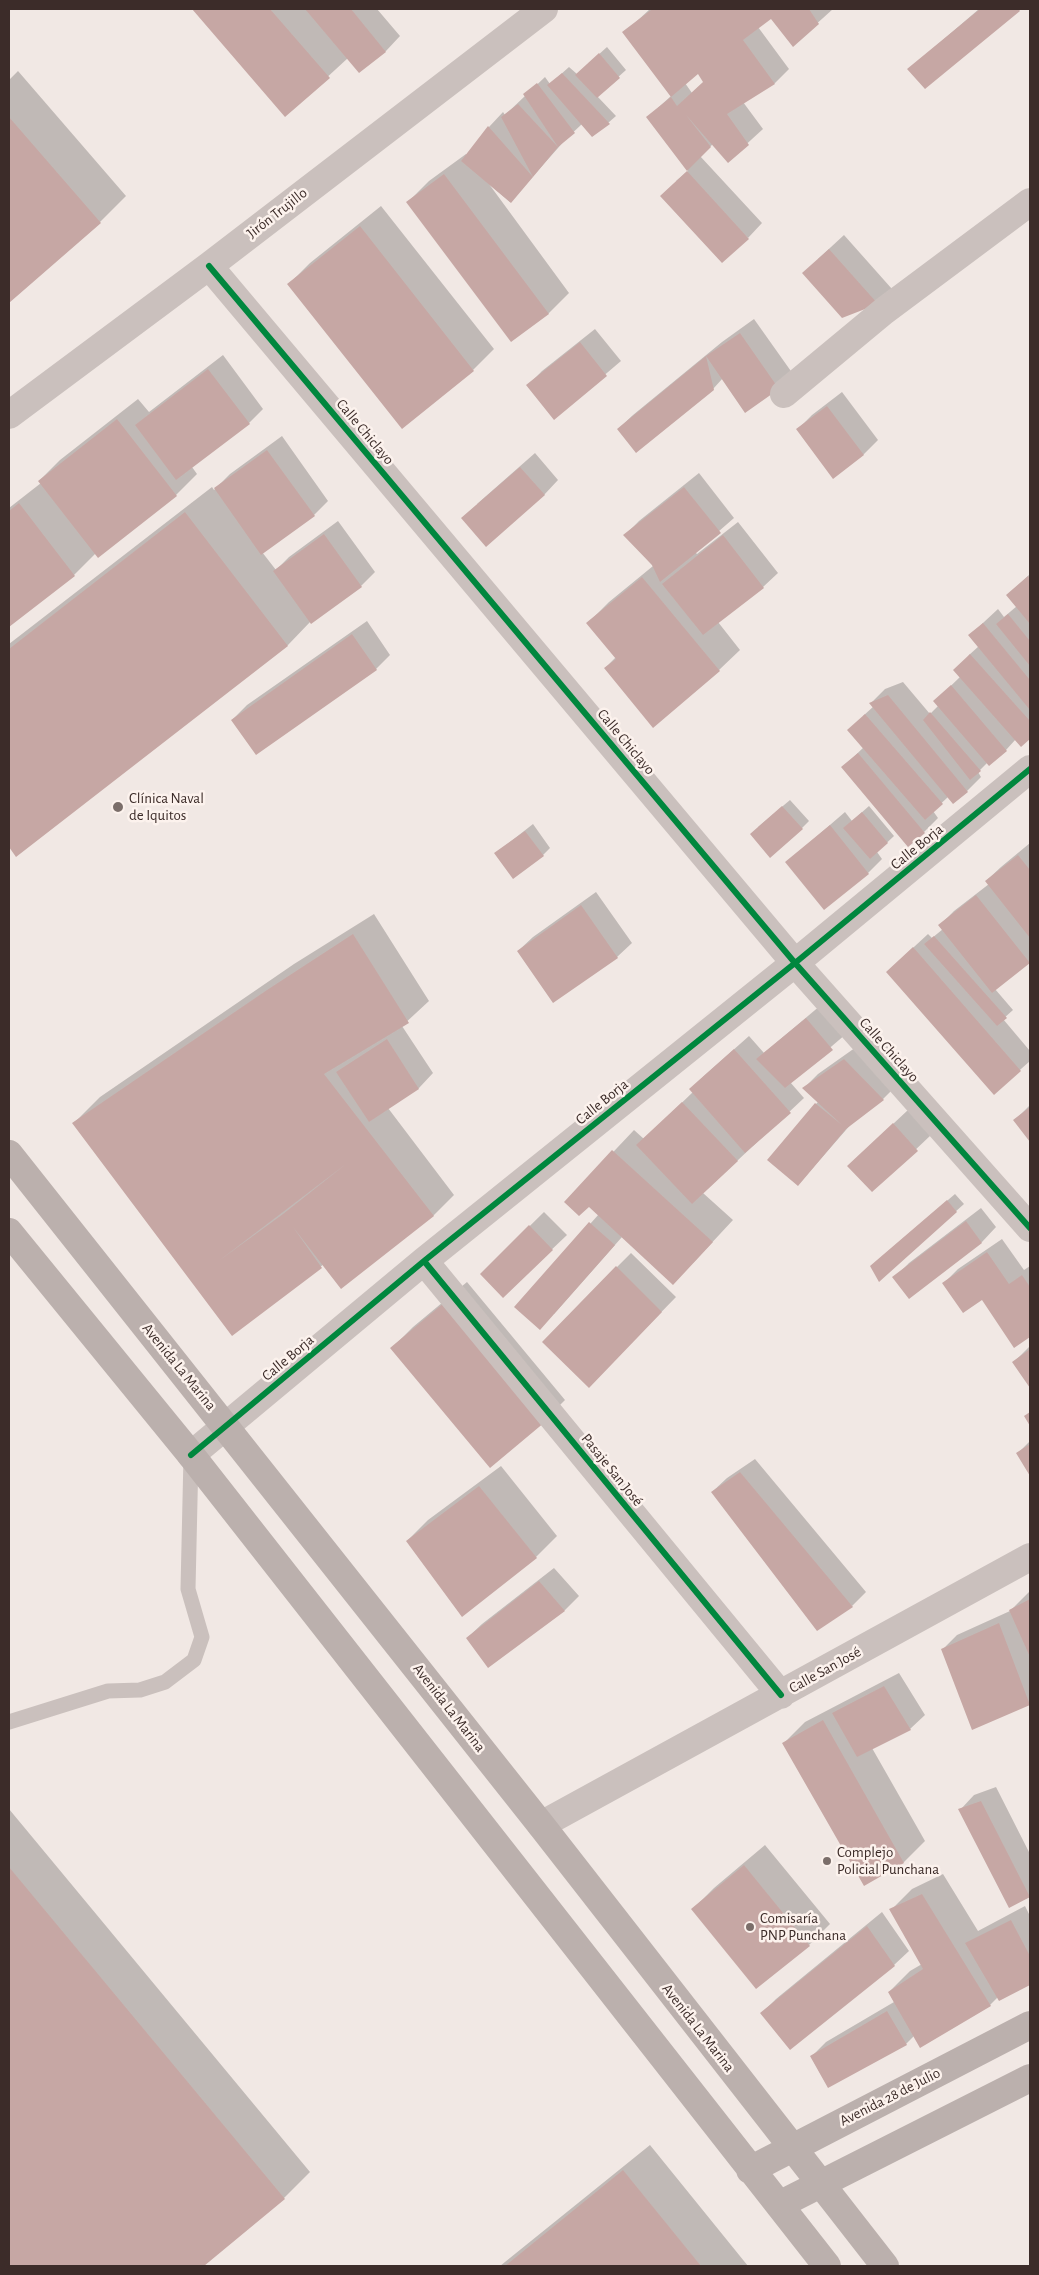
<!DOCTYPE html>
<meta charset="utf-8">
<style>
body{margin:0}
#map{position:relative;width:1039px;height:2275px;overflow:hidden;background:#f1e8e4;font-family:"Alegreya Sans",sans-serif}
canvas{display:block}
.frame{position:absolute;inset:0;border:10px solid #3c2c29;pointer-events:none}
</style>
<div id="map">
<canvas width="1039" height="2275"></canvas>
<div class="frame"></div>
</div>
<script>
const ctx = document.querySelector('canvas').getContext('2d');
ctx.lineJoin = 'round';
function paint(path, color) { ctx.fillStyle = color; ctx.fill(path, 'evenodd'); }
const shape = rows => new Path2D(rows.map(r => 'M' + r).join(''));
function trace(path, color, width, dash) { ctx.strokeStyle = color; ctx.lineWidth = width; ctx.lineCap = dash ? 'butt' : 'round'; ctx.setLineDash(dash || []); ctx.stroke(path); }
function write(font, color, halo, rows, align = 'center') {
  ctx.font = font + ' "Alegreya Sans",sans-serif'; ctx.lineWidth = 5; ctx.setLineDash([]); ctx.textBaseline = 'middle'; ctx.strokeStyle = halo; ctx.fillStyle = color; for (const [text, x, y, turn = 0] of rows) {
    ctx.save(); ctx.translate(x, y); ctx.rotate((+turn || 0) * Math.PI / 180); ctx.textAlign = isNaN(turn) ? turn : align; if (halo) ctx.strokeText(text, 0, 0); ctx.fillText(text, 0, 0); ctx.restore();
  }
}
const shadow = shape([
 [193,9,377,9,400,36,386,51,359,71,348,58,286,115],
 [650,9,833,9,793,45,772,17,758,27,789,69,775,83,743,102,763,129,728,161,713,144,700,156,762,223,748,238,676,181,688,171,648,117,671,96,624,33],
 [698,72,705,81,692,93,685,83],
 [979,9,1021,9,925,88,909,69],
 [607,47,626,70,597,96,616,116,593,136,582,124,566,139,510,202,489,184,569,293,548,314,408,202,429,181,466,154,467,155,489,127,503,112,505,115,545,77,550,84,569,67,577,74],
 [18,71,126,196,100,222,9,301,9,80],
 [381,206,494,349,473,370,289,284,310,263],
 [844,235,892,289,877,303,818,259],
 [754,319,793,374,778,388,723,378,713,389,618,429,633,415,722,342],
 [595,329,621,361,554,418,528,385,542,371],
 [223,355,263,409,249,423,192,467,197,474,176,495,98,556,96,553,74,575,9,625,9,508,41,483,39,481,60,460,138,399,149,412],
 [842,392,878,440,864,454,834,477,798,429,812,415],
 [282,436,328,501,314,515,262,552,276,570,289,557,338,521,375,572,361,586,311,621,288,645,17,855,9,845,9,644,212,487,214,490,230,474],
 [535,453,558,480,544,495,477,504],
 [699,473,734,518,695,552,697,554,738,522,778,573,763,587,718,622,740,650,719,670,605,668,616,657,588,623,609,602,653,566,625,535,639,521],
 [1030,574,1030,737,1022,745,1016,739,1006,750,988,762,978,772,981,777,967,791,948,797,933,811,938,818,924,832,843,767,864,747,863,716,874,706,871,703,885,689,903,682,930,714,939,705,935,701,960,677,969,655,979,646,970,635,998,609,1004,617,1017,606,1008,595],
 [367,621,390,655,376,669,232,720,247,705],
 [790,800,809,821,802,828,758,827],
 [869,806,894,836,877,852,882,859,868,873,787,862,845,812,852,821],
 [533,824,550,848,543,855,496,853],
 [1030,843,1030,961,995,989,1013,1010,1003,1019,1030,1051,1030,1061,994,1093,902,958,928,934,932,938,943,929,940,925,954,911,989,884,986,881,1001,867],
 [596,892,632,943,617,957,554,1001,518,951,533,937],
 [374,914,429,1001,402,1026,433,1073,419,1088,388,1108,454,1195,433,1216,324,1264,232,1335,74,1123,100,1097,294,964],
 [821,1005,846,1034,790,1082,804,1098,703,1193,733,1220,693,1263,622,1237,554,1314,516,1307,599,1214,589,1205,566,1202,634,1130,644,1139,693,1092,690,1089,705,1075,749,1036,764,1053],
 [859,1045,897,1085,883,1099,852,1123,798,1185,816,1104,818,1102,804,1088,818,1074],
 [1030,1105,1030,1140,1015,1120],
 [908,1110,931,1135,872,1191,863,1152],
 [955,1194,964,1204,879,1280,879,1259],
 [981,1208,996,1227,982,1242,909,1297,894,1278,909,1263],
 [544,1212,567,1235,503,1296,481,1274],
 [1002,1239,1024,1270,1030,1266,1030,1335,1014,1346,982,1298,944,1283,958,1269],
 [631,1253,676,1297,603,1372,617,1267],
 [467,1282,565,1400,544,1421,392,1348,413,1327],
 [1030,1346,1030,1386,1014,1362],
 [1030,1441,1030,1474,1018,1453],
 [755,1459,866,1592,852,1606,712,1492,727,1478],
 [501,1466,557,1536,536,1557,462,1616,407,1541,428,1520],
 [554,1568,579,1596,565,1610,488,1666,467,1638,482,1624],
 [1030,1591,1030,1704,972,1728,943,1649,957,1635,1010,1611],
 [899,1673,925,1715,910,1729,872,1748,925,1841,904,1862,864,1884,784,1743,805,1722],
 [996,1787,1030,1854,1030,1897,1009,1906,960,1810,974,1795],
 [9,1809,310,2172,284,2198,202,2266,9,2266],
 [765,1845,830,1924,809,1945,693,1909,714,1888],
 [943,1874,978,1931,1025,1906,1030,1916,1030,1984,1000,2000,998,1997,990,2005,914,2036,906,2044,828,2087,811,2057,826,2042,894,2002,889,1992,910,1971,922,1964,891,1910,912,1889],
 [882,1912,909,1951,894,1965,762,2013,776,1999],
 [650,2145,748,2266,500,2266]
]);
const building = shape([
 [192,9,270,9,330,78,285,117],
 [305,9,351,9,386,52,359,73],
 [669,9,809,9,819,24,793,47,771,19,743,40,775,84,727,114,749,145,728,163,686,115,711,147,687,171,646,117,671,97,677,106,703,82,698,74,671,97,622,32,651,10],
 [980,9,1018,9,1020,11,925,89,907,69],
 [599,53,620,78,597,98,575,75],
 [562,73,610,124,592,137,547,85],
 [537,83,575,133,558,147,533,177,501,117,518,104,558,147,523,94],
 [9,117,101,223,9,303],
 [488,126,533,177,511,203,461,161],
 [687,171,749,239,722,263,660,196],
 [444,174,549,314,511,342,406,202],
 [360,226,474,371,402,429,287,284],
 [829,249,878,304,842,318,802,273],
 [740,333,779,389,745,413,706,356],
 [580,342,607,376,554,420,526,385],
 [706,356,714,390,636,453,617,429],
 [208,369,250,424,176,480,135,425],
 [827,406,864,455,833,479,796,429],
 [117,419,177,496,98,558,38,481],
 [267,450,315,516,261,555,214,488],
 [520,467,545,495,486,547,461,518],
 [684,487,721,533,660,582,652,565,623,535],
 [19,503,75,576,9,627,9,511],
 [185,512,288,646,16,857,9,847,9,649],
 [324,534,362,587,311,624,273,571],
 [723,535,764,588,703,635,662,584],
 [1028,576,1030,579,1030,624,1006,595],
 [642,577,720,671,653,728,604,668,616,659,586,623],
 [1008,614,1030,641,1030,666,996,624],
 [983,623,1030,680,1030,710,968,635],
 [352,634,377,670,256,755,231,720],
 [970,654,1030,721,1030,739,1021,747,953,670],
 [951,685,1007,751,989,766,933,701],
 [888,695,968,792,953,804,869,703],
 [930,712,981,771,970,780,923,720],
 [865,714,943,804,925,820,847,730],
 [858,753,925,833,908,847,841,767],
 [782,806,803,829,770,858,750,834],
 [862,812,888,843,870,859,843,828],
 [830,825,869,874,824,910,785,862],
 [525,831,544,856,513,879,494,853],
 [1018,855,1030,870,1030,938,985,881],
 [976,895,1030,963,992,993,938,925],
 [581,905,618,958,553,1003,517,951],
 [353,934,409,1023,324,1074,434,1216,341,1289,293,1227,322,1268,232,1336,72,1123,267,990],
 [346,1164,283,1214,220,1260],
 [934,936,1007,1018,997,1026,924,944],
 [913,947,1021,1071,994,1095,886,972],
 [806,1018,833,1050,785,1088,756,1059],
 [387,1039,419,1089,369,1122,336,1072],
 [734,1049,791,1113,745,1153,689,1089],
 [844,1059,884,1100,846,1129,798,1186,767,1160,815,1103,842,1125,802,1088],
 [682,1102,738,1161,692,1204,636,1145],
 [1030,1107,1030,1142,1013,1120],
 [893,1123,918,1151,872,1192,847,1166],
 [612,1150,713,1242,673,1285,589,1207,579,1216,564,1202],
 [947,1200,957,1212,879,1282,870,1266],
 [966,1221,982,1243,909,1299,892,1277],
 [589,1222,615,1245,540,1330,514,1307],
 [529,1225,553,1250,503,1298,480,1274],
 [987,1252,1009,1284,1022,1275,1030,1287,1030,1337,1014,1348,982,1300,963,1313,942,1283],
 [616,1266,662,1312,589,1388,542,1342],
 [445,1302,545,1422,490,1468,390,1348],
 [1030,1349,1030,1388,1012,1362],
 [1030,1412,1030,1426,1024,1416],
 [1030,1444,1030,1476,1016,1453],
 [740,1472,853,1607,817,1631,711,1492],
 [479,1486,537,1558,462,1617,406,1541],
 [539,1581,565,1611,488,1668,466,1638],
 [1030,1599,1030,1657,1009,1610],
 [999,1623,1030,1705,972,1730,941,1649],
 [884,1686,911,1730,857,1757,832,1713],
 [823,1720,904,1863,864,1886,782,1743],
 [981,1801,1030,1897,1009,1908,958,1809],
 [744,1865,810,1946,756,1989,691,1909],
 [9,1867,285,2199,204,2266,9,2266],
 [922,1894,991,2006,920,2048,888,1992,923,1969,889,1909],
 [1011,1920,1030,1956,1030,1985,999,2001,965,1943],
 [867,1926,895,1966,790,2050,760,2013],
 [887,2011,907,2045,828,2088,810,2056],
 [623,2170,701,2266,505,2266]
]);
const service = shape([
 [9,1722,108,1691,140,1690,165,1682,194,1660,202,1637,188,1589,191,1456]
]);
const minor = shape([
 [209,266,795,963,1030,1228],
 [784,394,884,311,1030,202],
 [9,415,209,266,544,9],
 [424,1261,781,1695],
 [191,1455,424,1261,795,963,1030,769],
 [541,1825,1030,1557]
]);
const secondary = shape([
 [9,1154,541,1825,885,2266],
 [9,1232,191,1455,827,2266],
 [750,2170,1030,2025],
 [779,2205,1030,2078]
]);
const cycleway = shape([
 [209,266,795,963,1030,1228],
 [424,1261,781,1695],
 [191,1455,424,1261,795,963,1030,769]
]);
const markers = [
 [118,807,6,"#7b6e6a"],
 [827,1861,5,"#7b6e6a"],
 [750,1927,5,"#7b6e6a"]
];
const streetNames = [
 ["Jirón Trujillo",277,213,-38],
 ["Calle Chiclayo",365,432,50],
 ["Calle Chiclayo",626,742,50],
 ["Calle Borja",917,847,-39],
 ["Calle Chiclayo",889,1050,48],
 ["Calle Borja",602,1102,-39],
 ["Calle Borja",288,1358,-40],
 ["Avenida La Marina",179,1367,51],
 ["Pasaje San José",612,1470,51],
 ["Calle San José",825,1670,-29],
 ["Avenida La Marina",449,1708,52],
 ["Avenida La Marina",698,2028,52],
 ["Avenida 28 de Julio",890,2097,-27]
];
const poiNames = [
 ["Clínica Naval",129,798],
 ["de Iquitos",129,815],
 ["Complejo",837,1852],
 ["Policial Punchana",837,1869],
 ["Comisaría",760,1918],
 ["PNP Punchana",760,1935]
];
paint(shadow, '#0003');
paint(building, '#c6a7a4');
trace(service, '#cac0bd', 15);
trace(minor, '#cac0bd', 28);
trace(secondary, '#bbb0ad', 28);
trace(cycleway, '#00873e', 6);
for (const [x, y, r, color] of markers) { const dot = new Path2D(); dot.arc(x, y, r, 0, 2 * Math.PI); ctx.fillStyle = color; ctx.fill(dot); trace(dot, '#fcf2ed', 2); }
write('15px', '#3c2c29', '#fcf2ed', streetNames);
write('15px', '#3c2c29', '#fcf2ed', poiNames, 'left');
</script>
